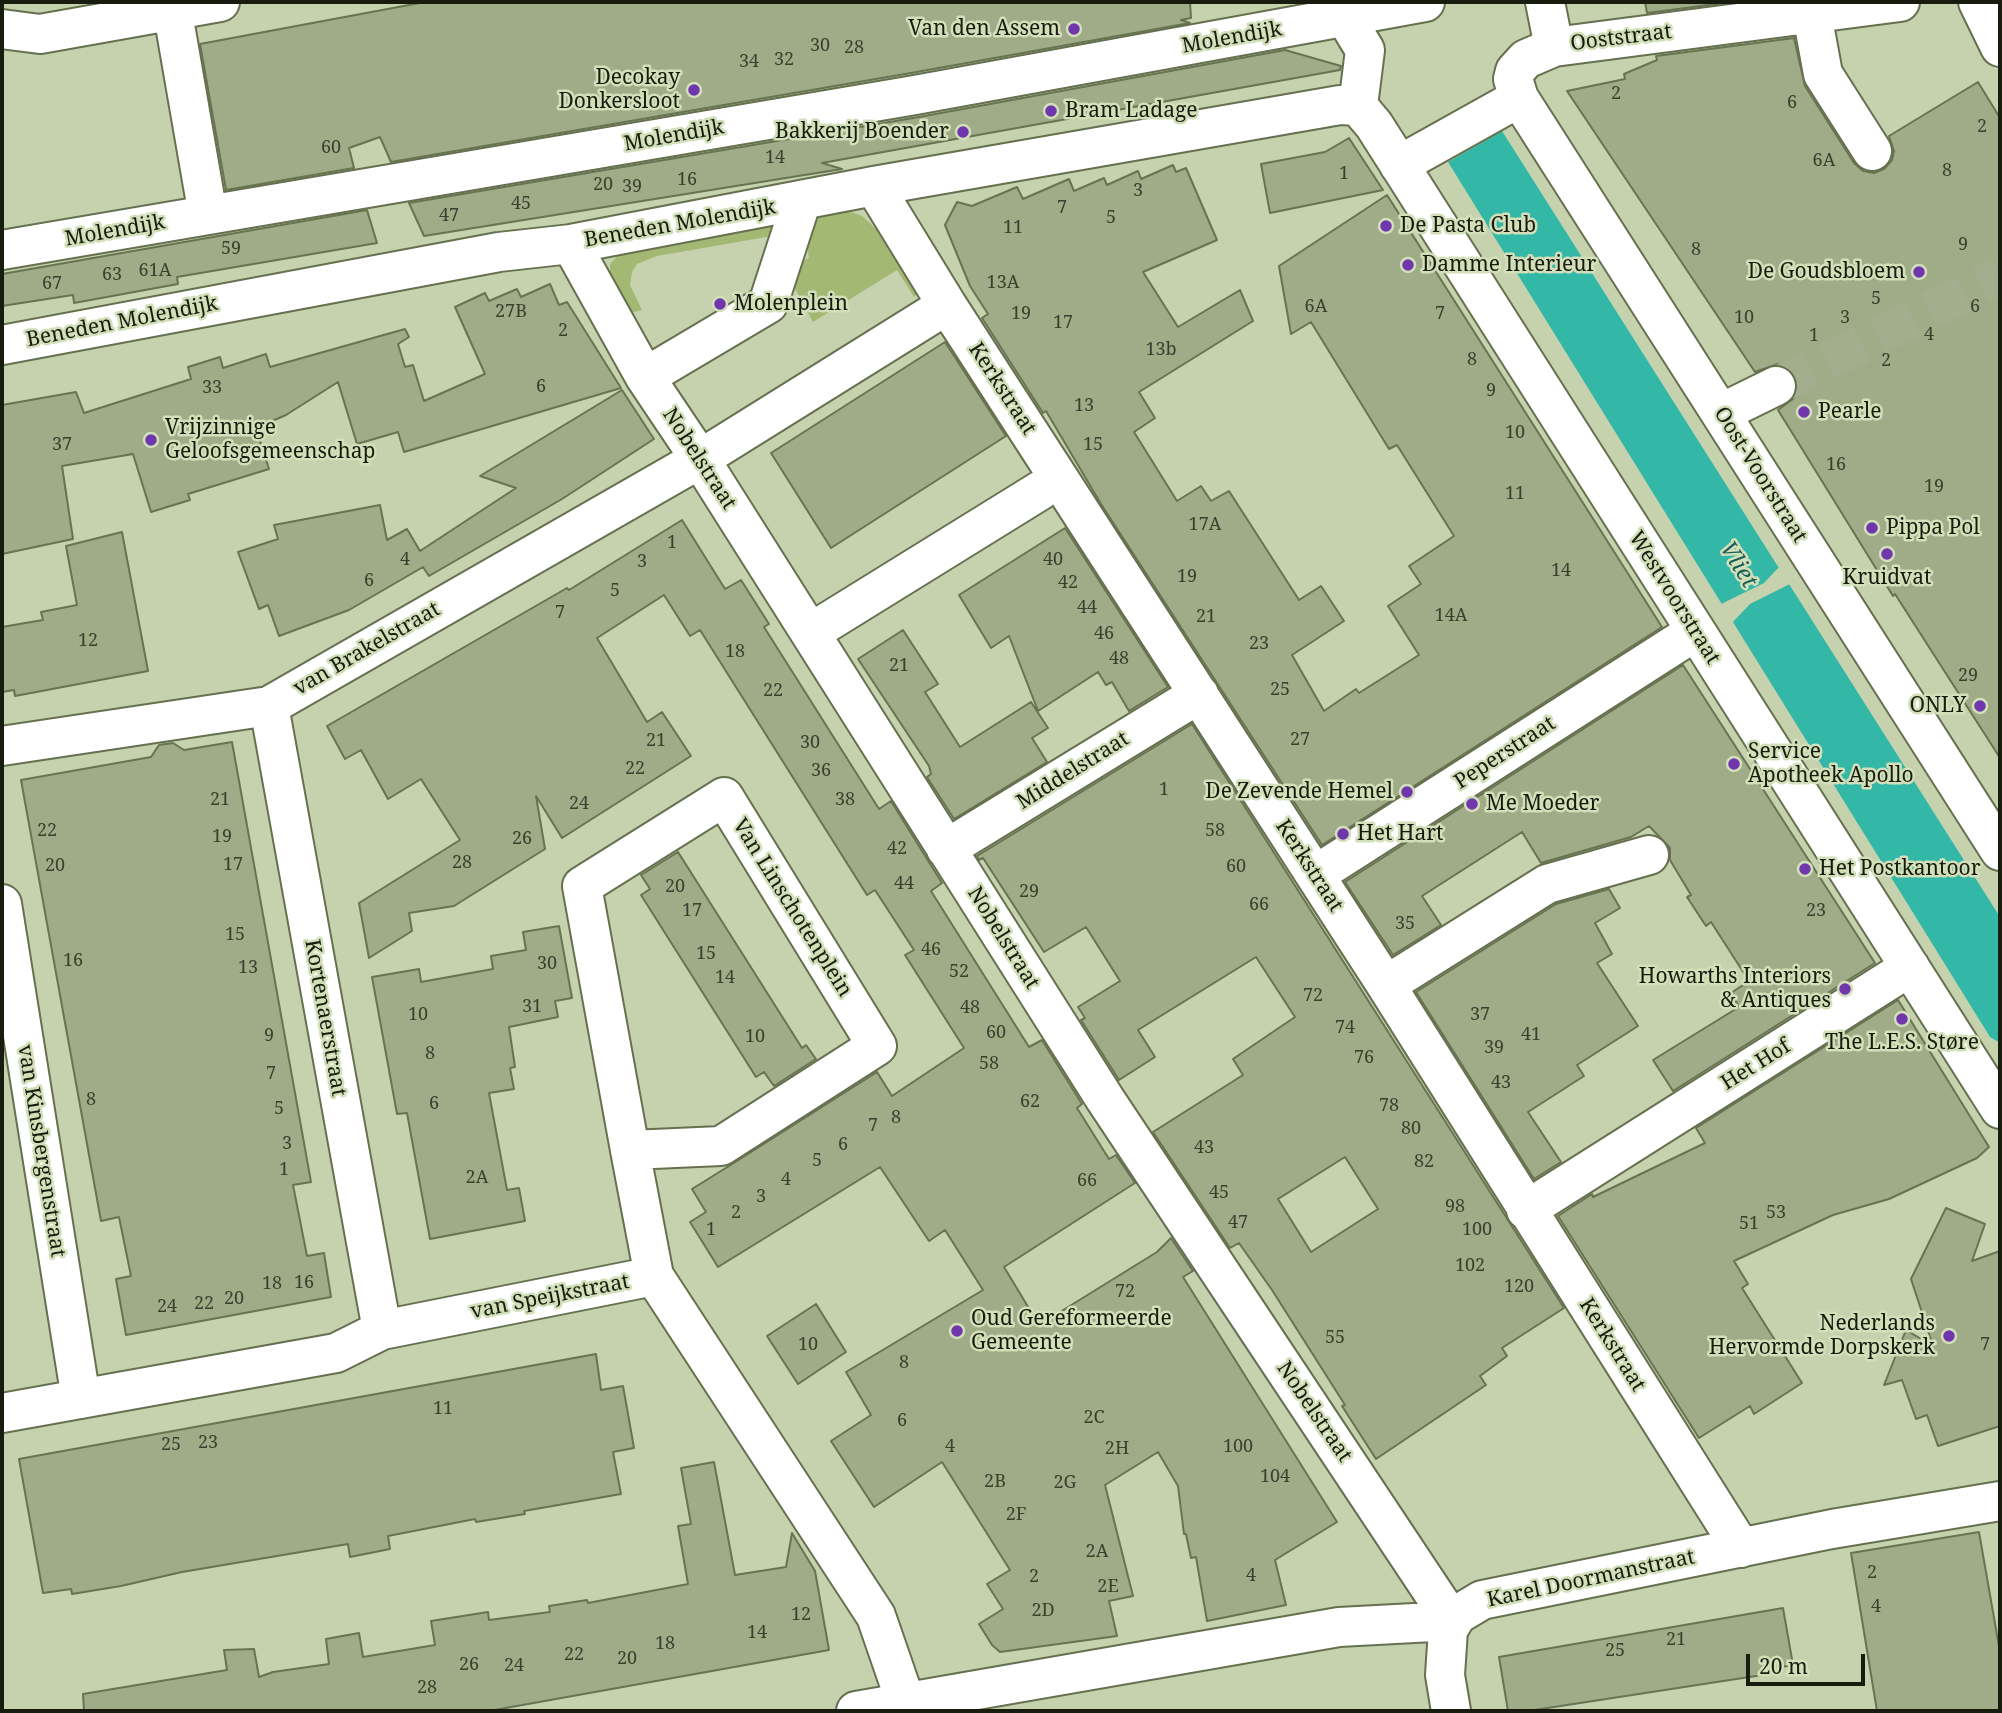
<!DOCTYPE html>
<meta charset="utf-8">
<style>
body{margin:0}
#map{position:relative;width:2002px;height:1713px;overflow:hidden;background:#c5d2ad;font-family:"Noto Serif",serif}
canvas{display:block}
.frame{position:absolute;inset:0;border:4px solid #181c0f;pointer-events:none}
.scale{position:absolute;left:1746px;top:1654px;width:119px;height:32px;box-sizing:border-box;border:4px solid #181c0f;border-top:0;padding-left:9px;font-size:21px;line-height:24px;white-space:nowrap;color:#181c0f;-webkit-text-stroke:5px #d2dfb9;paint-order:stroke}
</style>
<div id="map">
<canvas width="2002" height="1713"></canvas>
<div class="frame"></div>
<div class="scale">20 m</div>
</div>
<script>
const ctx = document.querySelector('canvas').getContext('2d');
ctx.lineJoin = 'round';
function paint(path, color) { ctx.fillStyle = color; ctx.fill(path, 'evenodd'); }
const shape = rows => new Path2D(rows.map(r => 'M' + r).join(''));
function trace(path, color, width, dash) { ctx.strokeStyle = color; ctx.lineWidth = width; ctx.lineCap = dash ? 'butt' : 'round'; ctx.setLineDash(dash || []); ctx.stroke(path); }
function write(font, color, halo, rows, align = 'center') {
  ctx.font = font + ' "Noto Serif",serif'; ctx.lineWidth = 5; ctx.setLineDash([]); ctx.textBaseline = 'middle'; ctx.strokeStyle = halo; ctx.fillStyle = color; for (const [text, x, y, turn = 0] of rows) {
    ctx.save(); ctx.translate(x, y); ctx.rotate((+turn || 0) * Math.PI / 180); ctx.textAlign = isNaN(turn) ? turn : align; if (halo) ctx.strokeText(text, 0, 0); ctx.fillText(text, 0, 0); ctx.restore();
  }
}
const green = shape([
 [841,208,862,216,886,238,918,293,914,297,897,270,813,322,793,285,800,262,809,258,807,245,813,212],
 [782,218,772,236,657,256,637,264,632,272,630,285,642,310,630,313,610,279,610,264,621,252]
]);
const water = shape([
 [1502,131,2000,917,2000,1043,1990,1037,1448,162]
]);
const pier = shape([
 [1780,566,1792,583,1750,604,1731,624,1719,605,1764,583]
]);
const building = shape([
 [425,2,1190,2,1191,18,1181,20,1190,23,911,73,391,162,380,137,349,148,354,168,226,190,200,44,425,2],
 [1645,2,1732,2,1647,13,1645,2],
 [1794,38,1805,86,1854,163,1863,171,1874,173,1884,169,1892,160,1894,151,1889,136,1978,82,2000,118,2000,758,1895,594,1893,596,1778,410,1794,398,1798,387,1795,376,1788,368,1778,364,1755,372,1567,91,1625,79,1624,74,1657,60,1656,56,1794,38],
 [1285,50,1341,66,1340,70,822,163,842,169,424,236,409,203,919,117,1285,50],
 [1349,138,1383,190,1270,213,1261,164,1325,152,1349,138],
 [1173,165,1176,172,1186,168,1217,240,1143,272,1178,327,1240,290,1253,321,1139,392,1155,418,1134,432,1177,501,1201,486,1211,501,1229,491,1299,600,1321,586,1344,621,1292,655,1324,711,1356,689,1359,693,1419,655,1388,606,1421,584,1409,566,1454,536,1397,445,1389,449,1311,322,1291,334,1279,266,1387,195,1662,627,1322,845,1101,504,1046,411,1043,413,982,318,988,314,970,286,945,225,957,202,972,206,1017,187,1023,199,1069,179,1074,191,1104,178,1107,185,1138,171,1141,179,1173,165],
 [367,210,377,243,177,277,178,284,74,303,73,295,2,306,2,274,367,210],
 [550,284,559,305,567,302,621,388,404,452,398,432,357,444,338,382,286,415,256,428,269,469,188,494,190,500,151,512,133,454,62,466,73,539,2,554,2,405,76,392,84,413,191,379,188,367,220,357,223,368,266,354,270,367,405,329,409,337,398,344,405,367,413,365,424,401,485,374,455,307,485,293,489,301,517,289,521,297,550,284],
 [945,342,1006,436,831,548,771,453,945,342],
 [622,390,654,439,562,499,429,576,423,567,349,610,279,636,268,605,259,609,238,552,278,539,274,525,380,505,387,540,407,529,420,551,516,488,480,476,622,390],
 [682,520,725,589,741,580,769,624,764,627,879,809,891,801,942,883,931,891,1029,1047,1042,1040,1082,1104,1077,1108,1109,1159,1116,1155,1135,1183,1004,1267,1039,1325,1157,1252,1171,1238,1193,1271,1183,1277,1337,1522,1275,1560,1286,1605,1207,1621,1196,1557,1191,1558,1186,1534,1184,1534,1178,1486,1158,1452,1105,1485,1133,1596,1109,1601,1117,1636,1000,1652,992,1645,979,1624,1003,1609,987,1584,1010,1570,942,1462,874,1507,831,1441,871,1415,846,1372,983,1290,945,1230,929,1241,880,1167,718,1267,690,1222,706,1212,692,1189,729,1166,877,1072,892,1096,964,1048,905,955,914,950,875,890,867,895,700,630,690,636,664,595,597,638,647,722,662,712,691,756,562,838,536,796,545,849,454,906,409,913,412,931,369,958,359,903,460,840,421,779,388,799,361,750,345,759,327,726,567,588,569,590,682,520],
 [1065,528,1168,687,1129,711,1112,682,1106,685,1098,672,1038,711,1009,636,991,648,959,595,1065,528],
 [122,532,148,671,15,696,14,690,2,692,2,627,43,620,41,612,77,605,66,546,122,532],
 [903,630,938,684,925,692,960,747,1031,702,1048,728,1032,738,1047,762,954,819,927,777,931,774,929,766,858,659,903,630],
 [1683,665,1875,963,1673,1091,1653,1060,1739,1007,1731,993,1749,981,1711,922,1706,926,1687,897,1691,895,1670,860,1670,848,1649,826,1631,837,1541,863,1522,832,1422,896,1441,925,1393,955,1345,882,1683,665],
 [1192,724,1564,1308,1502,1348,1507,1356,1480,1376,1486,1385,1376,1459,1342,1406,1345,1405,1272,1290,1239,1243,1230,1248,1153,1132,1243,1075,1233,1059,1295,1017,1256,957,1138,1030,1155,1057,1119,1080,1081,1020,1085,1018,1078,1007,1120,981,1086,927,1044,952,983,858,979,860,977,856,1192,724],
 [1345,1157,1378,1209,1311,1252,1278,1199,1345,1157],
 [232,742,311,1182,293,1185,307,1256,324,1253,331,1297,126,1335,116,1279,131,1276,119,1217,101,1221,21,780,151,757,159,745,173,743,184,750,232,742],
 [678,852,802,1048,806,1045,816,1059,774,1086,764,1072,756,1077,641,895,650,889,641,875,678,852],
 [1609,889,1620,908,1595,923,1612,954,1597,963,1638,1026,1577,1065,1584,1076,1528,1112,1561,1162,1534,1179,1416,992,1556,904,1609,889],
 [559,926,572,998,555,1001,558,1017,509,1027,515,1067,510,1068,514,1089,489,1093,507,1190,519,1188,525,1221,430,1239,407,1113,397,1114,372,977,419,969,421,982,493,969,491,956,526,950,523,932,559,926],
 [1898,1000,1989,1147,1977,1158,1889,1199,1833,1215,1734,1261,1748,1284,1742,1288,1802,1383,1754,1414,1750,1406,1699,1438,1558,1216,1592,1194,1593,1197,1705,1143,1696,1128,1898,1000],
 [1946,1208,1985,1224,1972,1261,2000,1251,2000,1426,1938,1446,1927,1415,1916,1419,1902,1380,1884,1385,1906,1330,1933,1346,1911,1279,1946,1208],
 [816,1304,846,1352,798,1384,767,1336,816,1304],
 [596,1354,601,1390,623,1386,628,1414,634,1448,613,1452,621,1494,524,1511,525,1514,476,1522,475,1519,388,1536,390,1549,350,1557,348,1544,182,1572,121,1586,72,1594,71,1589,43,1593,19,1459,596,1354],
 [714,1462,735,1575,786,1567,792,1533,815,1571,829,1650,489,1711,84,1711,83,1694,227,1670,224,1650,254,1649,259,1677,273,1672,329,1664,326,1639,359,1633,363,1657,435,1645,431,1621,488,1612,489,1620,550,1612,549,1606,587,1600,588,1603,688,1584,678,1526,691,1524,681,1468,714,1462],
 [1979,1532,2000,1652,2000,1711,1877,1711,1851,1553,1979,1532],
 [1783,1608,1793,1665,1781,1667,1782,1672,1528,1711,1508,1711,1499,1657,1783,1608]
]);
const minorTunnel = shape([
 [1776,386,2000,276]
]);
const minor = shape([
 [171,2,208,215],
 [1343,2,1345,17,1365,50,1358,106],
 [1545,2,1554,47],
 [1900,2,1554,47,1526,59,1515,71,1513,79,1519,98,2000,851],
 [1978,2,2000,47],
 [1812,14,1823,74,1872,151],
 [2,29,40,34,220,2],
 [1358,106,1374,125,2000,1109],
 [1399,165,1519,98],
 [874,186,947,305,1386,985,1741,1548],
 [571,244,645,377,700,459,1105,1099,1452,1621],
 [2,250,915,95,1425,2],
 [2,345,499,252,571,244,874,186,1340,105,1358,106],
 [645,377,768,304,798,212,796,203],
 [1721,413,1776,386],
 [810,633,1041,490],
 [269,706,382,1330],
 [2,746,269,706,700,459,947,305],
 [946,849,1199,694],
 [1315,875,1696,631],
 [2,904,81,1399],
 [1386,985,1547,884,1649,855],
 [630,1150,721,1146,877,1046,724,797,582,886,630,1150,654,1276],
 [1526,1210,1910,967],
 [2,1413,336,1353,382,1330,654,1276,876,1616,906,1703],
 [856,1711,1339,1627,1452,1621],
 [1451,1711,1445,1675,1448,1630,1457,1615,1482,1600,1832,1529,2000,1501]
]);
const markers = [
 [1074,29,7,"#7036ac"],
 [694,90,7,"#7036ac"],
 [1051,111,7,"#7036ac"],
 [963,132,7,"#7036ac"],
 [1386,226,7,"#7036ac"],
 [1408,265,7,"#7036ac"],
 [1919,272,7,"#7036ac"],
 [720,304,7,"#7036ac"],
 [1804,412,7,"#7036ac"],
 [151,440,7,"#7036ac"],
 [1872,528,7,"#7036ac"],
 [1887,554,7,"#7036ac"],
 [1980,706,7,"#7036ac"],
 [1734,764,7,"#7036ac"],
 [1407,792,7,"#7036ac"],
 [1472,804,7,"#7036ac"],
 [1343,834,7,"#7036ac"],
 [1805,869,7,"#7036ac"],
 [1845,989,7,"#7036ac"],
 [1902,1019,7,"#7036ac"],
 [957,1331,7,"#7036ac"],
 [1949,1336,7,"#7036ac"]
];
const numberNames = [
 ["30",820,46],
 ["28",854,48],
 ["32",784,60],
 ["34",749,62],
 ["2",1616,94],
 ["6",1792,103],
 ["2",1982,127],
 ["60",331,148],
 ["14",775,158],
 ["6A",1824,161],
 ["8",1947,171],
 ["1",1344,174],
 ["16",687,180],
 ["20",603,185],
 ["39",632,187],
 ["3",1138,191],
 ["45",521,204],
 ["7",1062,208],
 ["47",449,216],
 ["5",1111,218],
 ["11",1013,228],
 ["9",1963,245],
 ["59",231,249],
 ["8",1696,250],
 ["61A",155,271],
 ["63",112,275],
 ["13A",1003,283],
 ["67",52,284],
 ["5",1876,299],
 ["6A",1316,307],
 ["6",1975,307],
 ["27B",511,312],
 ["19",1021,314],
 ["7",1440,314],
 ["10",1744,318],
 ["3",1845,318],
 ["17",1063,323],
 ["2",563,331],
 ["4",1929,335],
 ["1",1814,336],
 ["13b",1161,350],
 ["8",1472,360],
 ["2",1886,361],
 ["6",541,387],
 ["33",212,388],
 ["9",1491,391],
 ["13",1084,406],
 ["10",1515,433],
 ["37",62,445],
 ["15",1093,445],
 ["16",1836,465],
 ["19",1934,487],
 ["11",1515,494],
 ["17A",1205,525],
 ["1",672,543],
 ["4",405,560],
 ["40",1053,560],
 ["3",642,562],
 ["14",1561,571],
 ["19",1187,577],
 ["6",369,581],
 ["42",1068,583],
 ["5",615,591],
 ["44",1087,608],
 ["7",560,613],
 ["14A",1451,616],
 ["21",1206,617],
 ["46",1104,634],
 ["12",88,641],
 ["23",1259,644],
 ["18",735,652],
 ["48",1119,659],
 ["21",899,666],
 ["29",1968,676],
 ["25",1280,690],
 ["22",773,691],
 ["27",1300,740],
 ["21",656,741],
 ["30",810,743],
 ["22",635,769],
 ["36",821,771],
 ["1",1164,790],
 ["21",220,800],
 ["38",845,800],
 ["24",579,804],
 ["22",47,831],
 ["58",1215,831],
 ["19",222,837],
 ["26",522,839],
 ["42",897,849],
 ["28",462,863],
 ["17",233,865],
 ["20",55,866],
 ["60",1236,867],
 ["44",904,884],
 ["20",675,887],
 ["29",1029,892],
 ["66",1259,905],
 ["17",692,911],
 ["23",1816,911],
 ["35",1405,924],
 ["15",235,935],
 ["46",931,950],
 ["15",706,954],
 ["16",73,961],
 ["30",547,964],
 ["13",248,968],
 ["52",959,972],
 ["14",725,978],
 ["72",1313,996],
 ["31",532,1007],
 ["48",970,1008],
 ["10",418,1015],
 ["37",1480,1015],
 ["74",1345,1028],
 ["60",996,1033],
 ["41",1531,1035],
 ["9",269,1036],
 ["10",755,1037],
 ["39",1494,1048],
 ["8",430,1054],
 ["76",1364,1058],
 ["58",989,1064],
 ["7",271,1074],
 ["43",1501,1083],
 ["8",91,1100],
 ["62",1030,1102],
 ["6",434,1104],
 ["78",1389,1106],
 ["5",279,1109],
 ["8",896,1118],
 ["7",873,1126],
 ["80",1411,1129],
 ["3",287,1144],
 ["6",843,1145],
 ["43",1204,1148],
 ["5",817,1161],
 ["82",1424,1162],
 ["1",284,1170],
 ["2A",477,1178],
 ["4",786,1180],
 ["66",1087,1181],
 ["45",1219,1193],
 ["3",761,1197],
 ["98",1455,1207],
 ["2",736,1213],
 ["53",1776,1213],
 ["47",1238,1223],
 ["51",1749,1224],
 ["1",711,1230],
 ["100",1477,1230],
 ["102",1470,1266],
 ["16",304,1283],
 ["18",272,1284],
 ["120",1519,1287],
 ["72",1125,1292],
 ["20",234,1299],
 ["22",204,1304],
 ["24",167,1307],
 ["55",1335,1338],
 ["10",808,1345],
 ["7",1985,1345],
 ["8",904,1363],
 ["11",443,1409],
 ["2C",1094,1418],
 ["6",902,1421],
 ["23",208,1443],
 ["25",171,1445],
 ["4",950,1447],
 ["100",1238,1447],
 ["2H",1117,1449],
 ["104",1275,1477],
 ["2B",995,1482],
 ["2G",1065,1483],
 ["2F",1016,1515],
 ["2A",1097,1552],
 ["2",1872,1573],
 ["4",1251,1576],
 ["2",1034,1577],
 ["2E",1108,1587],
 ["4",1876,1607],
 ["2D",1043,1611],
 ["12",801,1615],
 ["14",757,1633],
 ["21",1676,1640],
 ["18",665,1644],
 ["25",1615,1651],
 ["22",574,1655],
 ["20",627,1659],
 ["26",469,1665],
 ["24",514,1666],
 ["28",427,1688]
];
const poiNames = [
 ["Van den Assem",1060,29,"right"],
 ["Decokay",680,78,"right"],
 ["Donkersloot",680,102,"right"],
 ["Bram Ladage",1065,111],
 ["Bakkerij Boender",949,132,"right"],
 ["De Pasta Club",1400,226],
 ["Damme Interieur",1422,265],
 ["De Goudsbloem",1905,272,"right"],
 ["Molenplein",734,304],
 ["Pearle",1818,412],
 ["Vrijzinnige",165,428],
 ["Geloofsgemeenschap",165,452],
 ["Pippa Pol",1886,528],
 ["Kruidvat",1887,578,"center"],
 ["ONLY",1966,706,"right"],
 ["Service",1748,752],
 ["Apotheek Apollo",1748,776],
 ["De Zevende Hemel",1393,792,"right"],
 ["Me Moeder",1486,804],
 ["Het Hart",1357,834],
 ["Het Postkantoor",1819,869],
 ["Howarths Interiors",1831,977,"right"],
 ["& Antiques",1831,1001,"right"],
 ["The L.E.S. Støre",1902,1043,"center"],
 ["Oud Gereformeerde",971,1319],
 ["Gemeente",971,1343],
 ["Nederlands",1935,1324,"right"],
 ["Hervormde Dorpskerk",1935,1348,"right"]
];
const streetNames = [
 ["Molendijk",1232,38,-10],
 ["Ooststraat",1621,38,-7],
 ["Molendijk",674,136,-10],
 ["Beneden Molendijk",680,224,-10],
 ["Molendijk",115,231,-10],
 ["Beneden Molendijk",122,322,-11],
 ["Kerkstraat",1002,389,57],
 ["Nobelstraat",699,459,57],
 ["Oost-Voorstraat",1760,475,58],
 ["Westvoorstraat",1674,598,58],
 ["van Brakelstraat",367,649,-30],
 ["Peperstraat",1505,753,-33],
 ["Middelstraat",1073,771,-32],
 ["Kerkstraat",1309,866,57],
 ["Van Linschotenplein",792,908,58],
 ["Nobelstraat",1003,938,58],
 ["Kortenaerstraat",325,1018,80],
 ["Het Hof",1756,1065,-32],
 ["van Kinsbergenstraat",41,1151,81],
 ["van Speijkstraat",550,1297,-11],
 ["Kerkstraat",1612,1345,58],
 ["Nobelstraat",1314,1412,56],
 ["Karel Doormanstraat",1591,1579,-12]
];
const waterNames = [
 ["Vliet",1738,565,58]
];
paint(green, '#a3b873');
paint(water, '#33b8a7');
paint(pier, '#c5d2ad');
paint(building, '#a0ab88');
trace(building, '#687352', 2);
trace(minorTunnel, '#a2ae8d', 38, [38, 19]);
trace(minor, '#66704f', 42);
trace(minor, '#fff', 38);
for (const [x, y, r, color] of markers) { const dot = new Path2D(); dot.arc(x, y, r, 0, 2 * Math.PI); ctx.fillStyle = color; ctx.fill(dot); trace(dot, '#d2dfb9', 2.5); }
write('18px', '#3a402d', null, numberNames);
write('21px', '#181c0f', '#d2dfb9', poiNames, 'left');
write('21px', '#181c0f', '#d2dfb9', streetNames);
write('italic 23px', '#1b6057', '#d2dfb9', waterNames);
</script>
